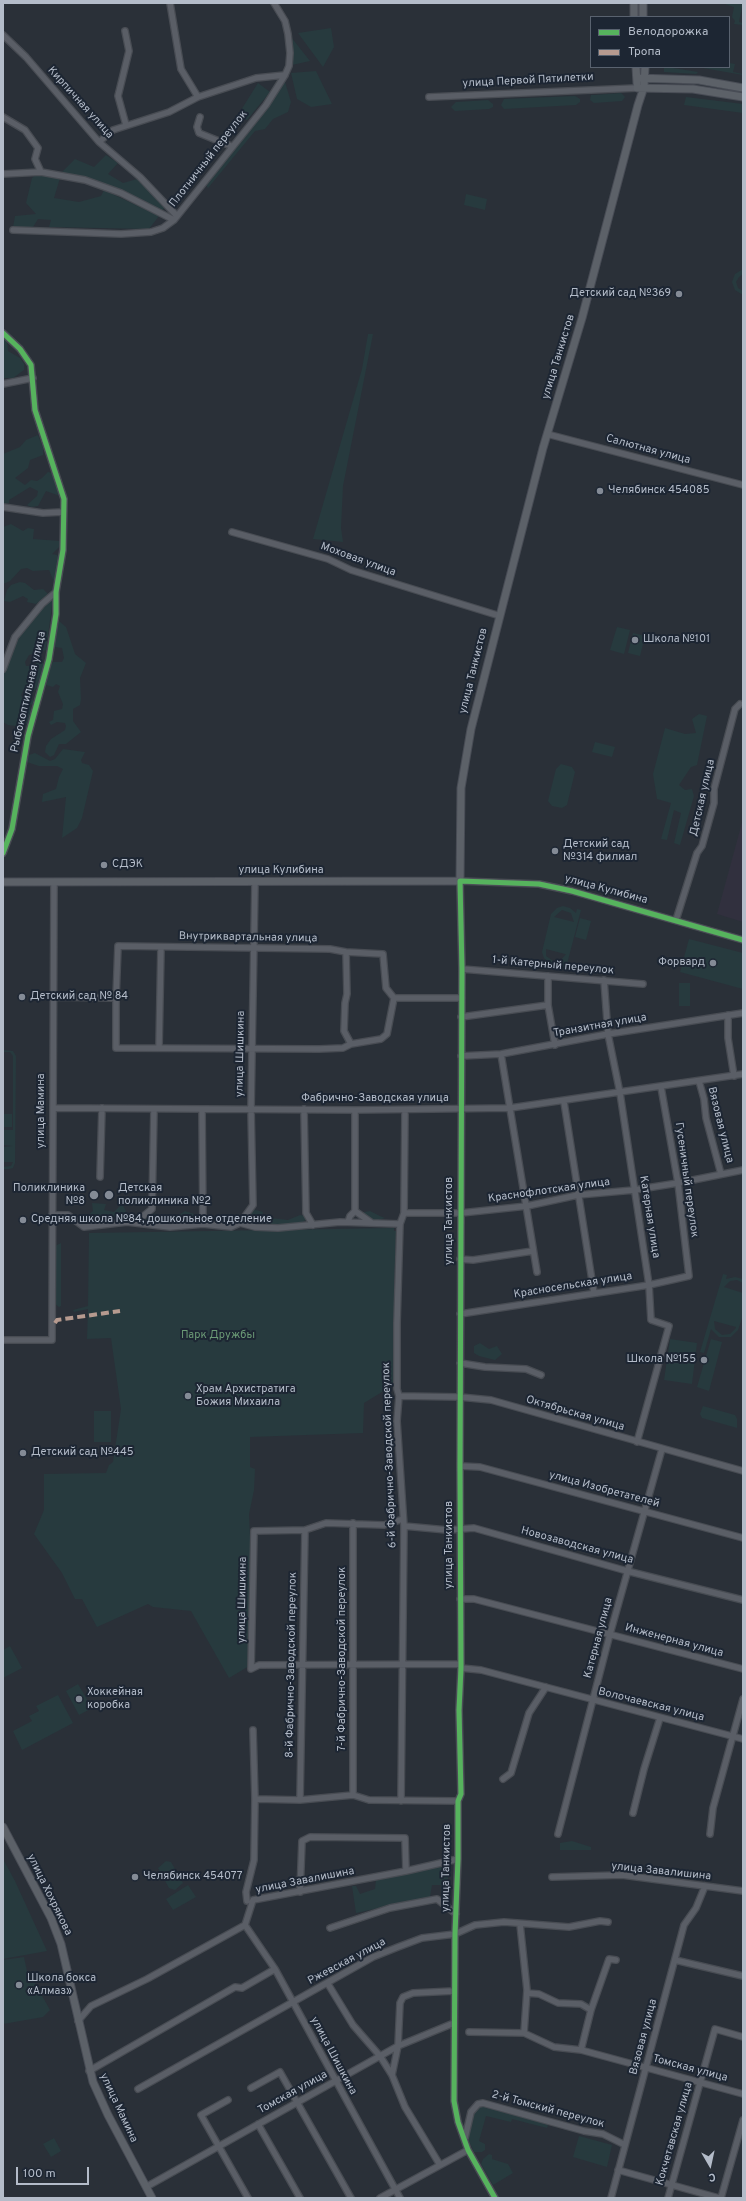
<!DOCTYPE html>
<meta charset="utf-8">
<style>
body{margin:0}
#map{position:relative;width:746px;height:2201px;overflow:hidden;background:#2a3038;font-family:Overpass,sans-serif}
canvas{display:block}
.frame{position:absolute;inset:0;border:4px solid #b4bcc9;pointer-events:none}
.legend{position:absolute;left:590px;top:16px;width:140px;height:52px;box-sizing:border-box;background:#1d2633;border:1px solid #59626f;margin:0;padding:5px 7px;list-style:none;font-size:12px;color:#b4bcc9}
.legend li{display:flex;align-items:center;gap:8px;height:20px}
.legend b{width:20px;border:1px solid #59626f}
.north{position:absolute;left:690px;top:2145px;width:40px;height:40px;-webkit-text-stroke:3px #1d2633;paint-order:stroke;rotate:171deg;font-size:11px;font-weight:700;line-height:16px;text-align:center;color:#b4bcc9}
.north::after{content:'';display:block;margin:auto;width:14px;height:18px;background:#b4bcc9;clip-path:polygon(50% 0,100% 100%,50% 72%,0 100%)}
.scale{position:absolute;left:16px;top:2167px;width:73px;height:18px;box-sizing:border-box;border:2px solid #b4bcc9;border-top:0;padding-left:5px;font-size:12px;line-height:14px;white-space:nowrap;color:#b4bcc9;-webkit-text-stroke:3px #1d2633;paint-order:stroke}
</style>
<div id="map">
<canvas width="746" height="2201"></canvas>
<div class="frame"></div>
<ul class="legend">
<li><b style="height:5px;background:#56b35d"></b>Велодорожка</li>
<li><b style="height:5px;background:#b69a8f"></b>Тропа</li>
</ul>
<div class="north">С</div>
<div class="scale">100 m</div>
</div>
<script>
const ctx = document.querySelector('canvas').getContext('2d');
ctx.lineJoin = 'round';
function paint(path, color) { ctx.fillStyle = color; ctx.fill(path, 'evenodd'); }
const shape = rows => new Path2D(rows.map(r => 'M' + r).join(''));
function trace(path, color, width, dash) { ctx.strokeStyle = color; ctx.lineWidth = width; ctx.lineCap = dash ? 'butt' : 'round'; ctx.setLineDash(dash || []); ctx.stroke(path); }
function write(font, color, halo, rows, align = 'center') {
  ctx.font = font + ' Overpass,sans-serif'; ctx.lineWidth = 4; ctx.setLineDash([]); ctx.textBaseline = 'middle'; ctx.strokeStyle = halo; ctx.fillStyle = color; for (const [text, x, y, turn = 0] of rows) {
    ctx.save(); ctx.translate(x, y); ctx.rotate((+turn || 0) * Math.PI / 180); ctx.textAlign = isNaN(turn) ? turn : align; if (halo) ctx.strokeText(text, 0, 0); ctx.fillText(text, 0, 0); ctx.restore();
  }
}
const medical = shape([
 [743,819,743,922,717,914]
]);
const green = shape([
 [722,3,743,3,739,22,743,23,743,25,734,24,735,21,732,17,734,7],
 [331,28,334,47,323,67,298,33],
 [291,37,310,61,292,65],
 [729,63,735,64,733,72,743,74,743,75,703,68,729,67],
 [664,67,667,67,698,72,696,74,664,72],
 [316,71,332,104,311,107,297,99,291,73],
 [285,82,291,102,288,112,273,119,265,129,255,131,208,188,206,185],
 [258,83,270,92,247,120,238,115],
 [621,93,625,97,622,101,594,103,590,100,591,95,594,95],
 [575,96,580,99,580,102,576,105,504,109,501,105,504,99],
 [686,97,743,104,743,113,684,105],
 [488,100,493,104,493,107,489,109,455,111,451,107,456,102],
 [106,155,118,163,108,174,123,183,137,179,165,207,161,212,88,178,60,174,75,159,94,167],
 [38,173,60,178,54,198,79,202,101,196,104,190,159,216,149,229,49,227,51,220,38,219,33,227,13,227,15,216,36,214,26,203,32,178],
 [466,194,487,199,485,210,464,205],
 [743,269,743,274,739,277,736,282,738,288,743,291,743,295,735,290,732,282,735,274],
 [368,334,373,334,343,486,341,528,343,542,313,539,362,369],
 [3,337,7,341,8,351,20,358,24,364,24,370,13,378,3,378],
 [38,435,43,448,43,455,30,460,28,468,15,478,25,485,31,480,37,481,42,478,48,472,52,473,60,496,46,491,38,506,31,507,27,505,37,496,38,491,30,487,9,500,9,503,3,504,3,454,20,447,26,440],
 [11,524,23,531,28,528,34,529,33,539,60,541,60,546,52,554,57,555,60,559,54,582,49,570,33,571,27,568,21,569,10,581,3,584,3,527],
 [20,582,25,583,34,590,43,589,48,594,36,604,27,602,28,599,23,596,10,602,4,601,7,590,11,585],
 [53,598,46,650,29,655,25,662,26,666,35,666,39,656,44,665,38,687,33,691,28,688,24,689,21,695,23,700,33,700,35,704,29,705,32,713,31,718,24,727,8,725,3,722,3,676,6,666,21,633,42,608],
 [59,621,66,627,75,654,86,663,80,678,81,699,80,705,73,709,73,721,81,732,66,744,59,744,54,755,50,757,45,752,46,746,51,739,65,730,66,726,65,723,57,722,51,725,49,722,53,720,54,711,62,709,63,704,58,692,60,686,56,684,53,687,46,685,50,667,53,662,62,662,64,658,62,648,55,647,54,644],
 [617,627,630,630,624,654,610,650],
 [633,633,645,636,640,656,628,653],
 [699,714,707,716,697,765,691,767,679,785,685,790,692,789,694,796,680,845,674,843,681,813,674,810,667,840,661,839,671,803,657,799,653,774,665,728,685,734,696,733,692,719],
 [595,742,615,747,612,757,592,752],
 [63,749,85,752,81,760,82,763,89,765,93,771,82,818,77,828,62,838,66,797,42,802,43,794,56,789,59,777,63,769,57,766,39,766,27,762,29,755,35,753,50,761,55,759],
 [561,764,572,767,575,772,567,805,562,808,552,806,548,801,556,769],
 [563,906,570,908,576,913,577,909,581,910,566,968,562,967,563,963,555,965,549,963,544,958,542,952,551,914,557,908],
 [562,910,571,913,574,922,554,917],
 [546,949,565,954,566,954,561,960,553,961,546,956],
 [580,918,591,921,586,940,575,937],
 [689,939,743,953,743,989,680,972],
 [679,983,690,983,690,1006,679,1006],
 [3,1050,13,1051,16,1056,15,1163,13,1168,9,1169,3,1169,3,1167,11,1166,13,1162,3,1162,3,1147,13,1146,3,1145,3,1130,13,1130,13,1056,10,1052,3,1052],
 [3,1114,12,1114,12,1127,3,1127],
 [92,1203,106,1204,104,1210,114,1212,122,1204,126,1211,123,1217,106,1217,93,1223,81,1221,93,1211],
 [252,1209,263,1212,262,1217,288,1220,300,1215,305,1216,307,1219,297,1226,267,1226,260,1223,258,1219,254,1225,246,1219],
 [185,1211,194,1214,191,1222,176,1224,174,1218],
 [370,1211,380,1216,385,1218,374,1222,361,1213],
 [151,1213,168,1218,167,1225,143,1220],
 [394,1228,394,1231,396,1231,394,1286,395,1384,364,1403,363,1433,250,1437,250,1467,255,1469,254,1490,249,1514,251,1559,249,1562,249,1666,229,1678,191,1611,153,1607,148,1604,97,1627,82,1599,75,1599,62,1573,34,1534,44,1510,44,1474,106,1473,109,1465,113,1462,121,1409,111,1338,87,1339,88,1309,74,1312,73,1310,88,1306,89,1233],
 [61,1243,61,1306,59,1307,55,1304,55,1246],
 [723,1274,727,1275,726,1279,735,1277,743,1279,743,1283,737,1280,730,1281,724,1287,743,1293,743,1315,738,1330,731,1337,719,1337,711,1329,704,1353,700,1352],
 [714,1321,736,1327,736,1328,730,1334,722,1335,715,1329],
 [670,1339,697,1343,692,1384,664,1380],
 [711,1339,722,1342,709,1391,697,1387],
 [480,1343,489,1349,497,1346,502,1354,495,1360,479,1356,474,1353,474,1346],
 [703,1406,735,1415,737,1419,737,1428,702,1418,700,1414],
 [94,1411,111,1411,111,1442,94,1442],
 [10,1646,22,1668,3,1678,3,1650],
 [78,1684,92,1708,79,1715,66,1691],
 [58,1695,73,1723,22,1750,13,1731,32,1721,29,1716,39,1711,36,1706],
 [572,1841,591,1847,591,1850,560,1850,560,1843],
 [3,1859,15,1881,47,1951,3,1959],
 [166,1861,171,1862,183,1883,175,1890,169,1888,158,1868],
 [448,1864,448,1900,441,1898,441,1885,432,1885,430,1897,356,1913,352,1886,356,1886,360,1894,375,1889,376,1880],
 [188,1885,196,1897,173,1910,166,1899],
 [24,1957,28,1976,31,1976,50,2010,43,2017,3,2024,3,1960],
 [481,2104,549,2122,547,2128,512,2119,511,2122,486,2116,479,2141,485,2144,485,2150,482,2152,474,2152,466,2135,471,2115],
 [579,2136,612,2145,607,2167,573,2157],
 [54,2138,61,2151,51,2157,43,2144],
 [489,2154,492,2155,492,2159,508,2164,513,2173,493,2185,481,2164,483,2159]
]);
const minor = shape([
 [170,3,181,69,198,97],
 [125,31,129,51,118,96,126,125],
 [3,35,26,57,99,142,140,177,177,216],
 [429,97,637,88],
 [3,117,25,130,38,148,35,159,41,172],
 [200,117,197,127,199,133,231,146],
 [99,142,113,130,169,112,198,97,256,78,285,75],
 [3,174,41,172,85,180,121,193,174,220],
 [13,230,121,234,151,232,163,228,174,220,266,105,285,75,289,66,290,53,288,34,285,21,274,3],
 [3,333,20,349,31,365,35,410,64,499,63,550,56,592,56,614,49,659,28,736,12,829,3,853],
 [3,384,33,378],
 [547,434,743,485],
 [3,507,43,513,63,512],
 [232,532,328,559,351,570,500,616],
 [3,669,15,637,42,604,56,592],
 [676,920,697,853,702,846,714,803,714,789,735,709,740,704],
 [346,952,347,994,345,1003,344,1031,351,1044],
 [462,969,643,984],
 [548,976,548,1005,555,1045],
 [604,980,608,1034,620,1093,649,1285,651,1320,669,1326,637,1442],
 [54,997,116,998,118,946,330,949,346,952,383,954,386,988,394,998],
 [116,998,116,1048,319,1049,343,1048,351,1044,381,1039,387,1034,394,998,462,998],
 [728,1015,728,1038,734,1076],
 [461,1017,548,1005],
 [159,1048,161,947],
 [501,1054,537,1272],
 [461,1056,501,1054,608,1034,743,1013],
 [699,1081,704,1099,706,1118,721,1174],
 [564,1102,594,1293],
 [53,1108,355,1110,510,1108,743,1074],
 [202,1109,203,1224],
 [304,1109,306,1213,313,1225],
 [100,1177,102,1108],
 [355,1211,355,1110],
 [404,1213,461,1213,527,1206,578,1195,634,1190,678,1183,743,1170],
 [52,1215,68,1215,84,1227,127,1222,170,1227,203,1224,231,1227,240,1223,255,1227,278,1228,340,1222,400,1224],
 [136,1222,152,1209,154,1109],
 [348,1222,350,1216,355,1211,372,1223],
 [240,1223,253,1205,251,1109,255,882],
 [460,1259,473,1260,533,1251],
 [460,1314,649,1285,689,1276,678,1183,661,1087],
 [3,1340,52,1340,54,882],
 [460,1363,485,1367,526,1369,541,1375],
 [399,1396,460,1397,491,1400,743,1471],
 [460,1466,480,1467,743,1538],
 [403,1519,384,1525,326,1523,305,1530,254,1531,251,1669,259,1665,461,1664],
 [404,1526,447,1530,474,1528,627,1571,743,1600],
 [460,1599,474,1599,743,1669],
 [461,1668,481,1670,743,1739],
 [503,1779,511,1773,529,1713,546,1687],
 [353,1795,353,1523],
 [255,1799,300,1800,353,1795,369,1800,458,1801],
 [300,1800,305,1530],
 [401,1801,404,1526,397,1421,399,1396,397,1389,397,1323,400,1224,404,1213,405,1110],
 [633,1813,644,1769,660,1718],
 [558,1834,610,1634,662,1449],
 [710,1834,713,1808,743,1699],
 [552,1877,622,1875,743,1891],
 [300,1892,302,1841,310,1837,405,1838,406,1871],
 [247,1901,246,1892,254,1860,255,1799,253,1730],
 [520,1924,527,1990,524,2033],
 [245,1925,275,1969,400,2198],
 [330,1928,390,1908,437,1899,456,1914],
 [675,1960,743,1976],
 [328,1984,353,2025,380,2056,392,2075,405,2107,440,2165],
 [527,1993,539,1994,558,2003,581,2004,591,2010],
 [78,2021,91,2006,147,1979,245,1925,253,1900,406,1871,458,1859],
 [469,2032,524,2033,554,2047,581,2050,743,2094],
 [581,2050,591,2010,609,1959,616,1960],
 [89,2071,235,1987,242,1988,275,1969],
 [392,2075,398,2046,400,2003,403,1997,413,1993,454,1991],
 [251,2088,280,2072,351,2198],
 [138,2089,373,1957,398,1947,422,1938,455,1934,475,1925,504,1922,569,1927,600,1921,608,1922],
 [228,2100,201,2115,248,2198],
 [258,2124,300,2198],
 [465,2138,471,2112,478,2104,483,2103,584,2131,603,2134,625,2145],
 [618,2170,719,2198],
 [146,2187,398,2046,454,2023],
 [380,2198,468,2150],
 [495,2198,468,2150,458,2122,454,2101,455,1934,458,1859,458,1801,461,1794,459,1710,461,1668,460,1466,462,969,460,881,539,884,572,891,743,940],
 [611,2198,684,1925,696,1908,705,1886],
 [668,2198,715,2029,743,2037],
 [721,2198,743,2120]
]);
const major = shape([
 [634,3,634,17],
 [643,3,643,17],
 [636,67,637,83],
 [637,78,699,80,743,88],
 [637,88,693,89,743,97],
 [3,882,460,881,461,788,471,729,543,448,582,318,638,105,644,87,645,67],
 [3,1827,51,1918,61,1944,93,2082,108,2115,152,2198]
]);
const quiet = shape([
 [55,1323,57,1320,120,1311]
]);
const cycleway = shape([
 [3,333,20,349,31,365,35,410,64,499,63,550,56,592,56,614,49,659,28,736,12,829,3,853],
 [495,2198,468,2150,458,2122,454,2101,455,1934,458,1859,458,1801,461,1794,459,1710,461,1668,460,1466,462,969,460,881,539,884,572,891,743,940]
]);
const markers = [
 [679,294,4,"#848b96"],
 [600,491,4,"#848b96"],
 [635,640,4,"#848b96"],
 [555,851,4,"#848b96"],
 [104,865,4,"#848b96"],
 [713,963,4,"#848b96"],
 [22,997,4,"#848b96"],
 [94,1195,5,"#848b96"],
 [109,1195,5,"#848b96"],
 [23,1220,4,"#848b96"],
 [704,1360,4,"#848b96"],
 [188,1396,4,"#848b96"],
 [23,1453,4,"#848b96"],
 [79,1699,4,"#848b96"],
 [135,1877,4,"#848b96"],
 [19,1985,4,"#848b96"]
];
const streetNames = [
 ["улица Первой Пятилетки",528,81,-3],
 ["Кирпичная улица",80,103,48],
 ["Плотничный переулок",209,159,-52],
 ["улица Танкистов",559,357,-73],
 ["Салютная улица",648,450,15],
 ["Моховая улица",358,560,20],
 ["улица Танкистов",474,671,-76],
 ["Рыбокоптильная улица",29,692,-77],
 ["Детская улица",703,798,-77],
 ["улица Кулибина",281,871],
 ["улица Кулибина",606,890,15],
 ["Внутриквартальная улица",248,938,1],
 ["1-й Катерный переулок",553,966,5],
 ["Транзитная улица",600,1026,-10],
 ["улица Шишкина",241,1054,-89],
 ["Фабрично-Заводская улица",375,1099],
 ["улица Мамина",42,1111,-90],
 ["Вязовая улица",720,1125,76],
 ["Гусеничный переулок",686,1180,82],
 ["Краснофлотская улица",549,1191,-8],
 ["Катерная улица",649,1217,81],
 ["улица Танкистов",450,1221,-90],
 ["Красносельская улица",573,1286,-9],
 ["Октябрьская улица",575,1414,16],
 ["6-й Фабрично-Заводской переулок",390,1455,-92],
 ["улица Изобретателей",604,1490,15],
 ["улица Танкистов",450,1545,-90],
 ["Новозаводская улица",577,1546,15],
 ["улица Шишкина",243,1600,-89],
 ["Катерная улица",599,1638,-75],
 ["Инженерная улица",674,1641,15],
 ["7-й Фабрично-Заводской переулок",343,1659,-90],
 ["8-й Фабрично-Заводской переулок",292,1665,-89],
 ["Волочаевская улица",651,1705,14],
 ["улица Танкистов",447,1868,-89],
 ["улица Завалишина",661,1872,6],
 ["улица Завалишина",305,1881,-11],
 ["улица Хохрякова",49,1895,64],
 ["Ржевская улица",347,1962,-28],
 ["Вязовая улица",644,2037,-75],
 ["улица Шишкина",333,2056,62],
 ["Томская улица",690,2069,15],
 ["Томская улица",293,2093,-29],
 ["улица Мамина",118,2108,65],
 ["2-й Томский переулок",548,2110,15],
 ["Кокчетавская улица",675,2134,-74]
];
const poiNames = [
 ["Детский сад №369",671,294,"right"],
 ["Челябинск 454085",608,491],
 ["Школа №101",643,640],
 ["Детский сад",563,845],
 ["№314 филиал",563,858],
 ["СДЭК",112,865],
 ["Форвард",705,963,"right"],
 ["Детский сад № 84",30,997],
 ["Поликлиника",85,1189,"right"],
 ["№8",85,1202,"right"],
 ["Детская",118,1189],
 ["поликлиника №2",118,1202],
 ["Средняя школа №84, дошкольное отделение",31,1220],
 ["Школа №155",696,1360,"right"],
 ["Храм Архистратига",196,1390],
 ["Божия Михаила",196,1403],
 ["Детский сад №445",31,1453],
 ["Хоккейная",87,1693],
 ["коробка",87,1706],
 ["Челябинск 454077",143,1877],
 ["Школа бокса",27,1979],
 ["«Алмаз»",27,1992]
];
const parkNames = [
 ["Парк Дружбы",218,1336]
];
paint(medical, '#31303e');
paint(green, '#273a3e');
trace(minor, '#484c53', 8);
trace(major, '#484c55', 9);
trace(minor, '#5a5e66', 5.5);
trace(major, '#5c6168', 7);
trace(quiet, '#b69a8f', 4, [8, 4]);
trace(cycleway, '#56b35d', 5);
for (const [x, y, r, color] of markers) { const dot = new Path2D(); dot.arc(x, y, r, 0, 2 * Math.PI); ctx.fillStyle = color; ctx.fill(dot); trace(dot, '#1d2633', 1.5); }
write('11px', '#b4bcc9', '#1d2633', streetNames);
write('11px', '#b4bcc9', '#1d2633', poiNames, 'left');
write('11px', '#6b9a76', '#1d2633', parkNames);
</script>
